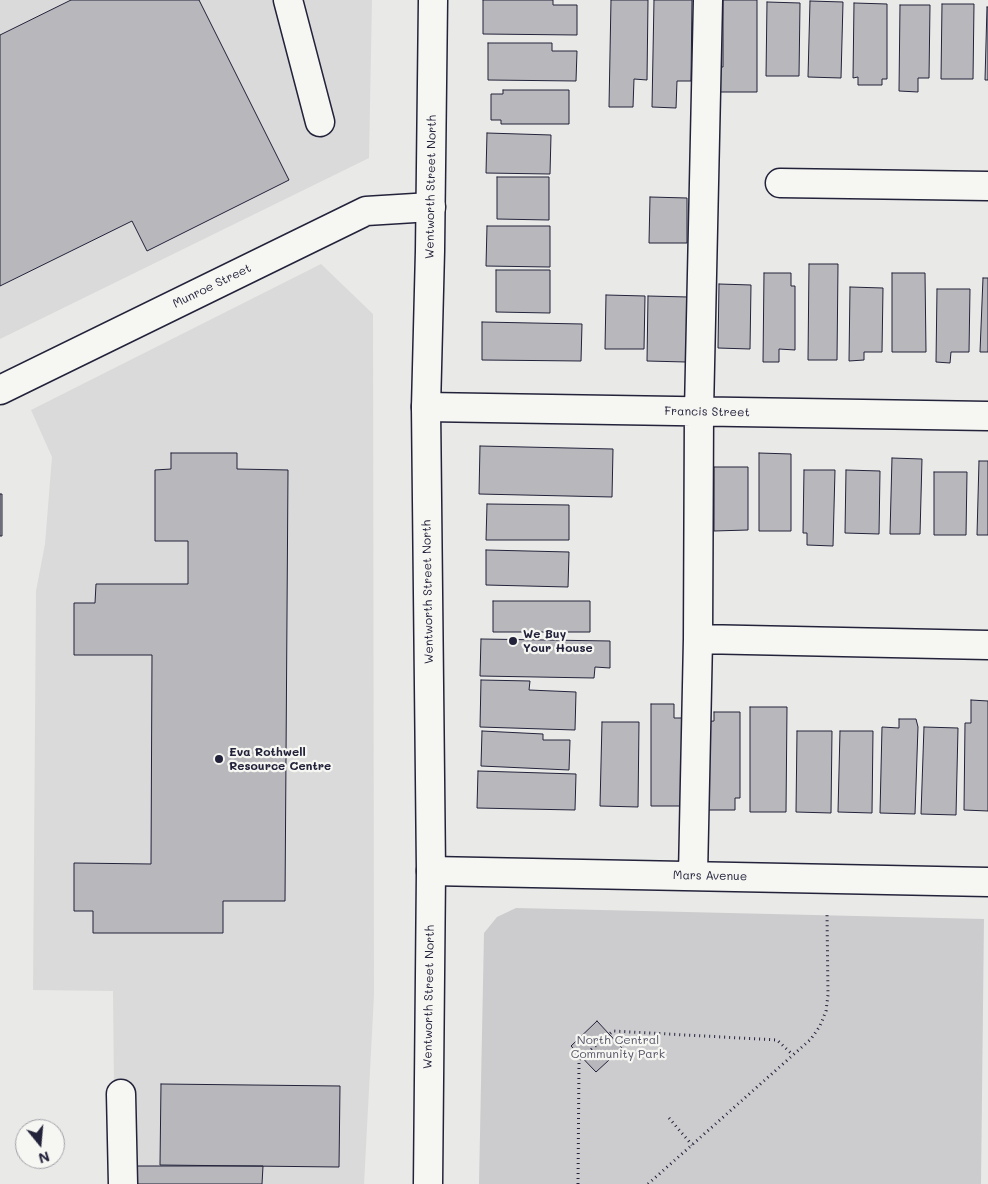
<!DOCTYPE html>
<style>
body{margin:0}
#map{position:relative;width:988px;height:1184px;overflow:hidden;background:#e9e9e7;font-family:Mali,sans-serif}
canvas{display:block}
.north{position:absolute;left:15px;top:1119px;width:50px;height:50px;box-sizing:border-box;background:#f6f6f2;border:1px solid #a1a1a9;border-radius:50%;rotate:163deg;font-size:14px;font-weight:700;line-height:20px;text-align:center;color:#22223b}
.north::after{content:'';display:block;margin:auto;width:18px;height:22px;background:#22223b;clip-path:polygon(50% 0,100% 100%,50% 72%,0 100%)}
</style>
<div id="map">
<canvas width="988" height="1184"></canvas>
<div class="north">N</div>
</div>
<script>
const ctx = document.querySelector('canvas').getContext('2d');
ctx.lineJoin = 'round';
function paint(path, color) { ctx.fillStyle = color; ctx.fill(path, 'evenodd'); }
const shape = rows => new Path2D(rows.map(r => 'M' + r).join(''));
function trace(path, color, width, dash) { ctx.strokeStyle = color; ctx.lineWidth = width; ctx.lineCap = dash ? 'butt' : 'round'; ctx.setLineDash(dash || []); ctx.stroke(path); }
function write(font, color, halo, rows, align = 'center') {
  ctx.font = font + ' Mali,sans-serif'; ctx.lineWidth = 4.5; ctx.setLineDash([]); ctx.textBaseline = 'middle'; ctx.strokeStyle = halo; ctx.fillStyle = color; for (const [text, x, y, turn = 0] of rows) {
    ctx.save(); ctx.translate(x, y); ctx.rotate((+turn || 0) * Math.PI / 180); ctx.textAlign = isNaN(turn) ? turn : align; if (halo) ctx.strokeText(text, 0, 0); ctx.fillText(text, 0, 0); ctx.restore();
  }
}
const built = shape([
 [0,0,372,0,369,158,0,339],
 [321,264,373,314,374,994,364,1184,115,1184,113,991,33,990,36,591,45,544,52,457,31,410]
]);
const green = shape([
 [516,908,984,919,981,1184,479,1184,484,933,497,917]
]);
const building = shape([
 [71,0,199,0,289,180,147,251,132,221,0,286,0,35,71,0],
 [483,0,553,0,553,5,577,5,577,35,483,34,483,0],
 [611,0,648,0,647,80,634,79,633,107,609,107,611,0],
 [654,0,692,0,691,81,677,81,676,108,652,107,654,0],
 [723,0,757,0,757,92,711,92,712,67,723,67,723,0],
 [810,1,843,2,841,78,808,77,810,1],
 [767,2,800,3,799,76,766,76,767,2],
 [854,3,887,4,887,79,882,79,882,85,858,85,858,77,853,78,854,3],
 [942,4,974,4,973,79,941,79,942,4],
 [900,5,930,5,929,78,918,78,918,92,899,91,900,5],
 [987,7,988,7,988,80,985,80,987,7],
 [488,43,552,43,552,51,577,51,576,81,488,80,488,43],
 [503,90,569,90,569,124,501,124,501,120,491,120,491,94,503,94,503,90],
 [487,133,551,135,550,174,486,173,487,133],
 [497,177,549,177,549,220,497,219,497,177],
 [650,197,687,198,687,243,649,243,650,197],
 [487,226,550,226,550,267,486,266,487,226],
 [809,264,838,264,837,360,808,360,809,264],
 [496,270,550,270,550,313,496,312,496,270],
 [764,273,791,273,791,286,795,286,795,350,779,349,779,362,763,362,764,273],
 [892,273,925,273,926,352,892,352,892,273],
 [983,278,988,278,988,352,980,352,983,278],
 [719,284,751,285,750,349,718,348,719,284],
 [850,287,883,288,882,352,864,352,864,360,849,361,850,287],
 [937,289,970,289,969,352,951,352,950,363,936,362,937,289],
 [606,295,645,296,644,349,605,349,606,295],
 [648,296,688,297,686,362,647,361,648,296],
 [482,322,582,324,581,361,482,360,482,322],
 [480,446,613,449,612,497,479,494,480,446],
 [171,453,237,453,237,469,288,470,285,901,223,901,223,933,93,933,93,911,74,911,74,863,151,864,152,655,74,655,74,603,95,603,96,584,188,584,188,541,155,541,155,470,171,469,171,453],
 [759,453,791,454,791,531,759,531,759,453],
 [892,458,922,459,920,534,890,534,892,458],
 [979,461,988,461,988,535,977,535,979,461],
 [714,467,748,467,748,530,714,531,714,467],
 [804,470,835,470,833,546,807,545,807,533,803,533,804,470],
 [846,470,880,471,879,534,845,533,846,470],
 [934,472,967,472,966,535,934,535,934,472],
 [0,494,2,494,2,536,0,536,0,494],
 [487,504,569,505,569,540,486,540,487,504],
 [486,550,569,552,568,587,486,585,486,550],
 [493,601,590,601,590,632,493,632,493,601],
 [481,639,610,641,610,668,595,667,594,678,480,676,481,639],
 [481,680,530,681,529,690,576,692,575,730,480,727,481,680],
 [971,700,988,701,988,811,964,810,965,723,971,723,971,700],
 [651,704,674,704,674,718,683,718,684,806,651,806,651,704],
 [750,707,787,707,786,812,750,812,750,707],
 [714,712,740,712,740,798,735,798,735,810,706,810,701,722,714,721,714,712],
 [899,719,916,719,918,727,915,814,880,813,882,727,899,728,899,719],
 [602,722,639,722,638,807,600,806,602,722],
 [924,727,958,728,956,815,921,814,924,727],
 [482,731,543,734,543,740,570,740,569,770,481,766,482,731],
 [797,731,832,731,831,813,796,812,797,731],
 [840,731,873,731,872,813,838,812,840,731],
 [478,771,576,774,575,810,477,808,478,771],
 [597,1021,622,1048,596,1072,571,1046,597,1021],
 [161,1084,340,1086,339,1167,160,1165,161,1084],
 [133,1166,263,1166,262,1184,133,1184,133,1166]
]);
const path = shape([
 [669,1118,692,1145],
 [578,1184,579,1060,613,1031,777,1040,793,1055],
 [648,1184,811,1039,820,1026,826,1011,828,995,827,912]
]);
const minor = shape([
 [288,0,320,122],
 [780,183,988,186],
 [0,390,366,211,431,207],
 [426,407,988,416],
 [698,639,988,645],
 [431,871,988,882],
 [693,875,698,639,699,411,708,0],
 [121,1094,123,1184]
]);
const major = shape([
 [428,1184,431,871,426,407,430,251,433,0]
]);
const markers = [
 [513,641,5,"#22223b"],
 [219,759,5,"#22223b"]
];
const streetNames = [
 ["Wentworth Street North",431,187,-89],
 ["Munroe Street",212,286,-26],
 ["Francis Street",707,412,1],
 ["Wentworth Street North",428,592,-91],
 ["Mars Avenue",710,876,1],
 ["Wentworth Street North",429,997,-89]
];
const poiNames = [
 ["We Buy",523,634],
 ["Your House",523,648],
 ["Eva Rothwell",229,752],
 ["Resource Centre",229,766]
];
const parkNames = [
 ["North Central",618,1040],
 ["Community Park",618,1054]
];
paint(built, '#dadada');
paint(green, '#ccccce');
paint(building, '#b8b8bc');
trace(building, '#22223b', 1);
trace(minor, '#22223b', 31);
trace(major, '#22223b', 31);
trace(path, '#22223b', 3, [1, 4]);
trace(minor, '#f6f6f2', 28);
trace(major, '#f6f6f2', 28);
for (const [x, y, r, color] of markers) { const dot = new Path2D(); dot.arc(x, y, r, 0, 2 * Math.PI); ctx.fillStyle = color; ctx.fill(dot); trace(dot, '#f6f6f2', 2); }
write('12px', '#22223b', '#f6f6f2', streetNames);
write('bold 12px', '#22223b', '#f6f6f2', poiNames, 'left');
write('12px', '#555567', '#f6f6f2', parkNames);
</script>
